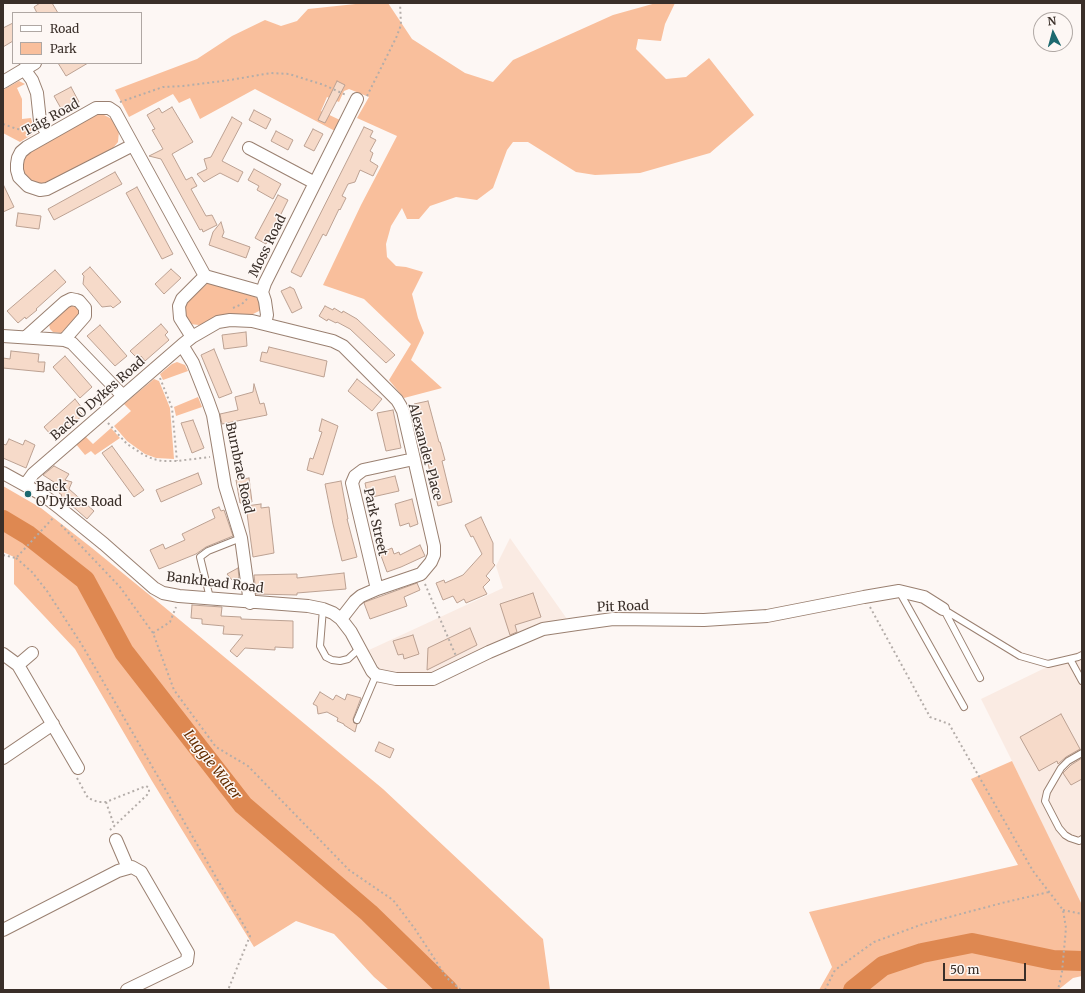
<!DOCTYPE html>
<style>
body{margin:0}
#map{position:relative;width:1085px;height:993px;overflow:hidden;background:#fdf7f4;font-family:Merriweather,serif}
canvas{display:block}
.frame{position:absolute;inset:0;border:4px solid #3a2f29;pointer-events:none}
.legend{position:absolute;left:12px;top:12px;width:130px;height:52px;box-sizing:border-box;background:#fdf7f4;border:1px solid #afa7a3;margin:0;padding:5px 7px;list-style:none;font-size:12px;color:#3a2f29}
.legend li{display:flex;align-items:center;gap:8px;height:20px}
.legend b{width:20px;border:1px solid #afa7a3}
.north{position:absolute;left:1033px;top:12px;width:40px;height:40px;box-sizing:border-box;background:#fdf7f4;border:1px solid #afa7a3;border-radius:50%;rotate:354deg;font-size:11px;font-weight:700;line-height:16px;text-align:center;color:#3a2f29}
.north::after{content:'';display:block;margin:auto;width:14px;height:18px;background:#1d696f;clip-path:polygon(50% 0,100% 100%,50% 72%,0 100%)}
.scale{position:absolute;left:943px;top:963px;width:83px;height:18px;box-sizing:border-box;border:2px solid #3a2f29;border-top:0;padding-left:5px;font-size:12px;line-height:14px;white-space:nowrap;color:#3a2f29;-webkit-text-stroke:3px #fdf7f4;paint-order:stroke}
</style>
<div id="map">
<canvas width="1085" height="993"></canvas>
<div class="frame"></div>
<ul class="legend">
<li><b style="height:5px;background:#fff"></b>Road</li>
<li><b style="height:11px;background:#f9bf9c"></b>Park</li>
</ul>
<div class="north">N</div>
<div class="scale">50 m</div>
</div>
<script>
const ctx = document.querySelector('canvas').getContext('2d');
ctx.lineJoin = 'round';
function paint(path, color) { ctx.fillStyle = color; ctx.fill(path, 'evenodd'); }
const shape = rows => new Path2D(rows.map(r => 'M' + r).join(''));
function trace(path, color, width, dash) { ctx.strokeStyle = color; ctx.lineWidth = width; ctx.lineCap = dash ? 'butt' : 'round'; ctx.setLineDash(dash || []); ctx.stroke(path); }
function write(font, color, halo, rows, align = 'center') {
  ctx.font = font + ' Merriweather,serif'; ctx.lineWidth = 3; ctx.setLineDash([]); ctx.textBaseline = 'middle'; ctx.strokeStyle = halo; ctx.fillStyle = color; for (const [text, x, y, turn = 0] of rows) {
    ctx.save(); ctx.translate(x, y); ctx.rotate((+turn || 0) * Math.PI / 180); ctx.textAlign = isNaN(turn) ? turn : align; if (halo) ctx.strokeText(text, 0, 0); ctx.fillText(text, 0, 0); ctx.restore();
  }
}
const built = shape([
 [510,538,567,619,511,637,431,674,381,672,369,650,503,588,496,566],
 [1082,650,1082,905,1081,906,1012,761,981,699]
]);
const green = shape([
 [365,3,388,3,412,39,465,73,493,82,513,60,613,15,656,3,675,3,665,24,661,41,638,39,636,49,666,79,686,77,709,58,754,115,710,153,640,173,595,175,576,172,528,142,513,142,507,150,493,188,477,200,456,197,430,206,419,219,407,219,402,208,391,226,386,244,387,257,396,266,406,267,423,272,412,294,418,318,424,333,411,360,442,388,404,398,389,380,411,344,364,299,323,285,361,205,397,136,357,118,369,97,349,89,344,91,339,102,327,97,321,111,342,121,335,131,255,89,200,119,190,98,179,103,173,94,129,117,115,90,197,59,232,36,265,20,281,26,297,21,308,9],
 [19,81,25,84,17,88,22,99,22,119,31,118,33,126,31,128,33,134,20,142,3,133,3,90],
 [97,114,104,115,112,119,119,131,118,142,113,148,40,186,25,178,21,166,27,151],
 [208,283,254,296,260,301,261,307,259,311,249,316,199,325,190,324,184,315,185,304],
 [69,304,78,306,80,313,61,333,53,332,50,329,49,324],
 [177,362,185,365,188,371,163,380,160,374,172,364],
 [154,379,159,381,170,408,174,459,156,458,145,454,127,441,114,426,131,411,124,404],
 [198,397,202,407,176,416,174,407],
 [111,428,120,438,95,455,91,451,85,455,75,443,84,435,93,444],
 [3,486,41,508,92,548,163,606,383,789,543,939,550,990,389,990,374,977,334,934,296,921,254,947,152,781,75,649,14,584,14,557,3,552],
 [1012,761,1082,905,1082,976,1073,978,1058,990,819,990,832,967,809,912,1018,865,971,779]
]);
const river = shape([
 [3,520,28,535,85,580,124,652,243,805,369,913,448,990],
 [853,990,883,966,922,953,972,943,1053,960,1082,961]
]);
const building = shape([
 [40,3,52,3,58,13,37,13,34,7,40,3],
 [13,23,13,41,3,47,3,28,13,23],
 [58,63,88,63,66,76,58,63],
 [337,81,345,85,325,123,318,120,337,81],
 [71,87,79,102,63,112,54,96,71,87],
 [172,107,193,142,172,154,186,180,192,177,197,186,191,189,206,216,212,215,217,225,203,232,202,229,200,230,161,159,149,156,163,149,152,130,155,129,147,115,159,108,162,113,172,107],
 [254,110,271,119,266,129,249,120,254,110],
 [232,117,242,123,222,161,243,172,238,182,220,173,204,182,197,174,207,169,204,159,211,157,232,117],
 [364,127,373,131,370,137,376,140,370,151,373,153,370,161,378,166,373,176,360,170,355,182,348,184,342,196,346,198,340,210,339,209,326,236,323,234,301,277,291,272,364,127],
 [313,129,323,134,314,151,304,146,313,129],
 [276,131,293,140,288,150,271,141,276,131],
 [254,169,281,184,273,199,257,190,259,186,248,180,254,169],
 [115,172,122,184,54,220,48,209,115,172],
 [3,184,14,207,3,212,3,184],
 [137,187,173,254,162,259,126,193,137,187],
 [278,195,288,200,266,244,255,238,278,195],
 [18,213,41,216,39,229,16,226,18,213],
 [221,222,224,232,222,237,250,247,246,258,209,245,213,232,221,222],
 [90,267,121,302,113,308,111,306,102,307,83,284,84,276,82,274,90,267],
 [171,269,181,278,164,294,155,284,171,269],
 [55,270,66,282,36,309,37,310,26,319,25,317,18,323,7,311,55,270],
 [290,287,294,289,302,308,292,313,281,291,290,287],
 [325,306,333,310,334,308,342,313,343,311,357,319,395,355,386,363,350,329,337,322,336,323,328,319,327,321,319,316,325,306],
 [161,324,168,332,165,335,169,340,145,361,141,356,138,359,130,351,161,324],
 [100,325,127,356,115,366,87,336,100,325],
 [246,332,247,346,224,349,222,335,246,332],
 [269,347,327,361,324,377,260,361,262,352,267,353,269,347],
 [214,349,232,393,219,398,201,355,214,349],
 [11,351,39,354,38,362,45,362,44,372,3,368,3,358,10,359,11,351],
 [65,356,92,387,80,398,53,367,65,356],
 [357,379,382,399,372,411,348,391,357,379],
 [254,384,260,404,264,403,267,415,222,424,220,414,238,410,235,397,253,392,254,384],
 [75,399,82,408,78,410,83,415,58,436,54,432,51,435,44,427,75,399],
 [428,401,439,442,440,442,445,460,442,461,452,502,438,506,414,404,428,401],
 [393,410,401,448,386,451,377,413,393,410],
 [322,419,338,426,323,475,307,470,310,458,313,459,322,432,319,431,322,419],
 [193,420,204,448,192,453,181,423,193,420],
 [9,439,23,445,25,440,35,445,26,468,3,458,3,444,6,445,9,439],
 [112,446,144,490,134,497,102,453,112,446],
 [54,466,69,474,65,480,72,482,69,489,94,511,87,519,61,496,62,495,59,493,61,490,55,487,57,484,43,475,54,466],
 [198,473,202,484,161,502,156,490,198,473],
 [395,476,399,491,368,498,365,483,395,476],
 [249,478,252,502,240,503,236,480,249,478],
 [341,481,348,519,347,519,357,557,342,561,333,524,325,484,341,481],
 [412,499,418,524,410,527,409,523,400,526,395,504,412,499],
 [261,504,261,508,269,507,274,553,253,557,246,506,261,504],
 [219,507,221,511,224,510,233,536,206,547,196,554,159,569,150,550,163,544,165,549,185,540,182,534,215,518,212,510,219,507],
 [481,517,493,543,493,563,495,565,486,576,490,580,483,587,487,594,466,603,464,599,457,603,453,596,443,600,436,583,444,580,445,583,463,575,482,554,473,536,471,537,465,525,481,517],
 [420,545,425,556,401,567,387,572,380,553,392,548,394,554,399,552,400,555,420,545],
 [238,568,239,578,232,580,227,574,238,568],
 [344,573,346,589,297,593,297,595,256,594,254,575,297,574,297,578,344,573],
 [417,583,420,590,404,597,407,606,370,619,364,603,365,602,417,583],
 [533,593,541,617,515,625,517,632,510,635,500,604,533,593],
 [192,605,222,607,221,616,241,617,241,619,293,621,293,648,275,647,275,650,245,648,237,657,230,651,243,635,223,634,224,626,202,624,202,619,191,618,192,605],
 [470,628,477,645,427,670,428,648,470,628],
 [413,635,419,654,404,659,403,654,398,655,393,641,413,635],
 [320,692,333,700,336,695,345,700,347,694,361,698,353,719,354,723,357,724,355,732,344,725,344,724,337,721,338,718,327,712,318,714,317,706,313,704,320,692],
 [1061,714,1080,749,1066,757,1058,764,1057,761,1039,771,1020,737,1061,714],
 [379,742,394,749,390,758,375,751,379,742],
 [1082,758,1082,779,1071,785,1063,773,1071,765,1082,758]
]);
const path = shape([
 [367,96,396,38,401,25,400,3],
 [120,102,163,87,183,86,230,80,271,73,289,74,324,85,346,95],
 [3,124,17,129,33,130],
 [233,308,242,304,247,299],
 [160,378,172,408,177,461],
 [108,423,127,444,144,455,153,459,162,461,177,461,210,457],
 [61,525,120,587,153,633,174,690,216,747,248,766,349,870,393,900,415,929,447,978,461,990],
 [3,555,16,558,54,517],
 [16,558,32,572,47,591,82,645,250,936,228,990],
 [425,584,456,656],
 [870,607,930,717,949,724,1033,871,1063,910,1066,928,1062,972,1058,990],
 [153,633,170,622,176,607],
 [77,778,88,798,98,802,106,802,146,786,149,788,149,792,147,795,110,830],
 [106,802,114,825],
 [1063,910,1082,914],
 [825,990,835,970,874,942,923,924,1002,903,1049,892]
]);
const lane = shape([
 [899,591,964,707],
 [210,598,200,557,208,551,241,538],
 [323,609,320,646,326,657,332,660,340,661,348,659,360,648],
 [943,609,1020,656,1048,664,1078,657,1082,655],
 [944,610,980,678],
 [1070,659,1082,681],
 [357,720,376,675],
 [1082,753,1068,761,1061,768,1047,792,1045,801,1059,828,1065,835,1070,838,1079,841,1082,839]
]);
const street = shape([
 [24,69,32,80,37,93,40,121,48,135],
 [3,82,35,63],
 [133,145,47,189,40,190,28,186,19,177,17,170,17,164,18,158,21,152,27,147,96,108,109,108,115,112,205,276,262,292],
 [249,148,315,183],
 [265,324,267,315,265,301,262,292,265,283,357,99],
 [3,336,64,340,72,343,123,396],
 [26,337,65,302,71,299,76,300,79,301,85,308,85,316,64,340],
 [192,337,180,318,179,306,182,299,205,276],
 [182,345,193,363,208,401,213,415,225,486,241,538,250,603],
 [3,473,43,495,61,509,104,544,154,588,163,593,179,596,308,606,323,609,333,613,341,619,351,632,372,671,376,675,396,679,433,679,489,652,543,629,577,624,613,619,704,620,767,616,864,597,899,591,924,597,943,609],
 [25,485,33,474,182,345,192,337,218,322,230,320,252,321,333,341,343,346,397,400,400,405,403,411,434,546,434,555,431,562,421,574,377,589,361,596,355,601,341,619],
 [377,589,352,483,355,476,363,470,414,459],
 [3,654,18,665,78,768],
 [18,665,32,653],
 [3,758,53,724],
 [116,840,128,868],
 [3,930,118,871,132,867,141,872,188,953,187,961,127,990]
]);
const markers = [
 [28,494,4,"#1d696f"]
];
const streetNames = [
 ["Taig Road",51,118,-29],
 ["Moss Road",268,246,-64],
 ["Back O Dykes Road",98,399,-41],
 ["Alexander Place",425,452,75],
 ["Burnbrae Road",239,468,78],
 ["Park Street",375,522,77],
 ["Bankhead Road",215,583,7],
 ["Pit Road",623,607,-2]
];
const poiNames = [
 ["Back",36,487],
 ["O'Dykes Road",36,502]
];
const waterNames = [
 ["Luggie Water",212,765,52]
];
paint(built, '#faebe3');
paint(green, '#f9bf9c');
trace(river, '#de8851', 20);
paint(building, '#f6dac9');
trace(building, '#bca192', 1);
trace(lane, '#9a8071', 8);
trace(street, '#9a8071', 14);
trace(path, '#b4ada9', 2, [2, 3]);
trace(lane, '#fff', 6);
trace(street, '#fff', 12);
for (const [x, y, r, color] of markers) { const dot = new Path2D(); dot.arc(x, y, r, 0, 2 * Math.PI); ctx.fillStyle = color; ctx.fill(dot); trace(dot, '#fdf7f4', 1.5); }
write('13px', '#3a2f29', '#fdf7f4', streetNames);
write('13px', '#3a2f29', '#fdf7f4', poiNames, 'left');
write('italic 14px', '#642d00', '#fdf7f4', waterNames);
</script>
